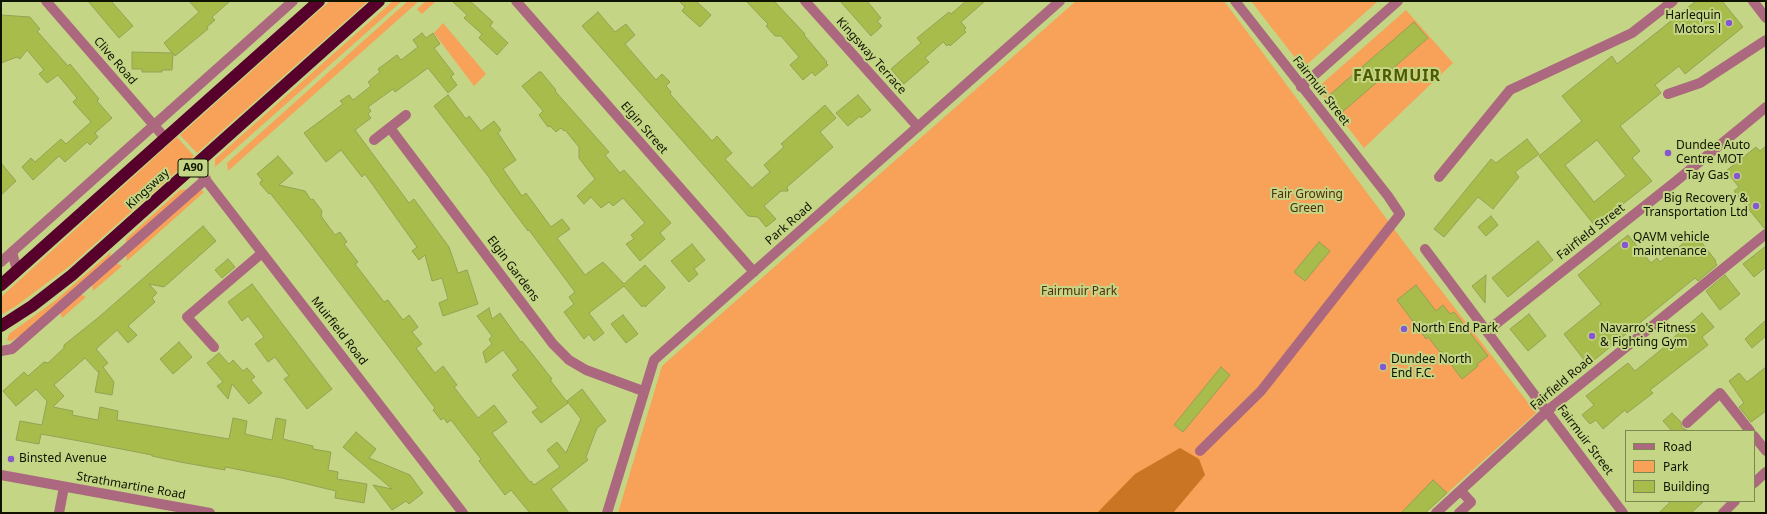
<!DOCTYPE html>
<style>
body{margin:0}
#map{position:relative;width:1767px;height:514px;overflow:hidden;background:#c4d585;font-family:"Noto Sans",sans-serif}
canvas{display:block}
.frame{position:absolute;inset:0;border:2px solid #0f1400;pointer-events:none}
.legend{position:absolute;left:1625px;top:430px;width:130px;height:72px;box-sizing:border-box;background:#c4d585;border:1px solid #7c8850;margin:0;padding:5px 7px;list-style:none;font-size:12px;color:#0f1400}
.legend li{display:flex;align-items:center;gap:8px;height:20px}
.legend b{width:20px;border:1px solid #7c8850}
</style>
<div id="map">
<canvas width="1767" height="514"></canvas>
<div class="frame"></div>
<ul class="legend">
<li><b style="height:5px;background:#ab687e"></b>Road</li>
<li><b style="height:11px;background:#f7a159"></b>Park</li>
<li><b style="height:11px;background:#a8bc4c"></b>Building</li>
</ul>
</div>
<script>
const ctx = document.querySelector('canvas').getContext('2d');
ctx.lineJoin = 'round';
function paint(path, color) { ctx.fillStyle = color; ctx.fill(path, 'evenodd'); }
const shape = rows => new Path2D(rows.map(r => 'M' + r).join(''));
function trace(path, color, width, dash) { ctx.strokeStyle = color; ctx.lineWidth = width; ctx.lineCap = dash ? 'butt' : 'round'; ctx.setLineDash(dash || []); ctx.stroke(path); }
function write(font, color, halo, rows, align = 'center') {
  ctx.font = font + ' "Noto Sans",sans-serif'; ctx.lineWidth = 4; ctx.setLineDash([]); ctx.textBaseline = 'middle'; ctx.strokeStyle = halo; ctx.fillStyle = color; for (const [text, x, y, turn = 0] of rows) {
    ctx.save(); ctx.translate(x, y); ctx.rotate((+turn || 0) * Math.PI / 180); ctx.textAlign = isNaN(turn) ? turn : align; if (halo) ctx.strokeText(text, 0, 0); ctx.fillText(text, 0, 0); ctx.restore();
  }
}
const green = shape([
 [330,1,368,1,197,153,180,135],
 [393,1,402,1,215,167,215,159],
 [408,1,419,1,228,171,227,163],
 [426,1,436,1,422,14,417,9],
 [1076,1,1224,1,1406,245,1536,413,1425,513,618,513,662,366],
 [1251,1,1378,1,1303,68],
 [1406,10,1453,63,1364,148,1317,88],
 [443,23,486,74,474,86,434,33],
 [177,137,194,156,71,265,16,306,1,315,1,297],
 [190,189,126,245,126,239,180,190],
 [199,189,204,192,127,261,126,254],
 [111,252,109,260,29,330,11,341,7,340,9,334,56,300],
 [116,263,122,266,93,291,92,284],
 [80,294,86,297,62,318,60,312]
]);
const forest = shape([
 [1180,448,1199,459,1205,475,1173,513,1097,513,1135,474]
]);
const building = shape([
 [88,1,111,1,133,26,119,38,88,1],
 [189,1,230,1,212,17,215,20,207,27,208,29,175,56,173,53,172,70,162,70,162,72,142,72,142,69,132,69,132,52,172,53,164,43,199,12,189,1],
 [452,1,470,1,493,22,490,26,508,43,497,55,479,38,482,34,464,18,467,15,452,1],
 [679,1,696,1,711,15,700,27,682,11,685,7,679,1],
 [746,1,774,1,805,34,804,35,827,62,826,63,828,65,815,76,812,72,803,80,790,65,799,57,781,36,775,36,766,26,768,24,746,1],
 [840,1,867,1,881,18,877,21,882,26,871,36,840,1],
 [966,1,985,1,961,22,966,28,964,30,966,32,950,46,949,44,947,46,943,42,925,58,929,62,904,84,891,69,921,43,917,38,949,12,951,14,966,1],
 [1696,1,1722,1,1743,27,1685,74,1679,66,1655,85,1661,93,1620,126,1640,151,1632,158,1652,181,1595,226,1539,156,1582,121,1562,96,1612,56,1617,64,1696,1],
 [1597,140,1626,176,1594,202,1565,165,1597,140],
 [598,12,615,32,626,24,635,35,625,44,656,80,662,74,670,82,666,86,671,92,670,94,712,141,717,136,732,153,725,159,752,188,770,172,764,165,784,147,781,144,825,105,836,118,820,132,833,147,787,187,788,191,781,191,764,206,776,219,766,227,758,217,748,216,582,26,598,12],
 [1,15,30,17,40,29,37,31,68,66,70,64,99,99,97,101,112,118,95,133,98,137,90,145,87,142,65,162,59,156,33,180,22,167,31,158,35,162,61,139,66,144,91,122,73,102,77,98,58,75,47,83,39,74,44,70,27,50,20,59,17,57,1,63,1,15],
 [1414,22,1428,38,1340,114,1326,98,1414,22],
 [422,33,426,38,433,33,440,44,434,48,454,74,451,77,457,85,448,93,428,68,395,92,393,89,368,107,371,111,368,114,371,118,355,130,409,203,414,199,449,247,458,273,467,270,478,304,443,316,439,303,448,299,442,278,432,281,425,255,419,260,412,251,417,247,365,174,362,177,341,150,326,162,304,133,343,104,340,101,349,95,353,100,371,86,368,82,380,72,378,69,397,55,401,60,418,47,413,40,422,33],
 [539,72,541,72,556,90,555,91,609,152,605,155,620,173,624,170,671,223,660,233,665,239,640,261,626,244,634,239,631,235,645,223,623,198,613,206,609,202,601,208,591,197,584,204,577,196,595,179,579,158,579,147,565,130,564,131,561,128,556,132,550,126,548,127,539,115,543,111,522,86,539,72],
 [448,95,466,119,469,116,481,131,494,121,501,130,498,133,516,160,503,169,522,196,526,193,551,227,562,219,570,229,557,238,585,275,603,262,624,284,645,265,665,287,664,289,645,307,644,305,642,307,624,286,589,313,604,333,594,341,589,334,584,339,564,312,574,304,569,297,575,292,529,230,528,231,490,180,491,180,434,106,448,95],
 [858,95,871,110,861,118,860,116,848,126,836,113,858,95],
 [1527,139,1539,154,1515,172,1519,177,1493,209,1478,197,1444,237,1434,229,1491,159,1496,163,1527,139],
 [1766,146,1766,228,1764,228,1734,191,1739,187,1726,171,1756,147,1760,151,1766,146],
 [278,156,293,173,279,185,305,191,311,200,313,199,322,211,321,216,335,235,340,232,347,242,344,244,358,262,355,264,384,302,388,300,403,320,409,315,418,327,412,332,422,344,416,348,435,373,443,366,457,385,454,387,478,418,494,405,507,422,492,433,530,482,531,481,534,485,560,467,547,450,557,442,566,453,581,419,567,401,582,389,606,421,597,428,586,457,588,460,551,489,569,513,530,513,511,490,505,495,479,461,481,459,451,420,447,423,444,418,441,420,433,410,435,408,305,237,270,193,269,194,260,184,261,181,263,181,257,174,278,156],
 [1,163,16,181,1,195,1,163],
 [1491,216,1498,225,1486,236,1478,227,1491,216],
 [203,226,216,241,164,287,149,284,157,293,152,298,155,302,128,326,137,335,128,343,117,330,96,349,108,363,103,367,114,382,112,395,95,392,99,371,98,372,85,358,54,385,64,396,53,407,73,411,72,415,98,420,100,407,118,411,117,420,229,439,233,418,247,421,245,434,272,440,276,418,286,420,283,439,313,446,313,449,331,452,328,470,338,472,337,479,367,484,364,503,335,498,336,491,282,478,225,467,225,470,180,462,152,456,152,455,85,442,41,434,39,444,16,440,20,421,42,425,47,401,36,389,16,406,3,391,24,372,28,376,44,362,48,363,64,348,64,345,99,317,203,226],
 [1695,234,1716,261,1715,262,1717,265,1698,281,1695,278,1588,365,1564,334,1601,304,1578,275,1628,235,1651,263,1657,258,1660,262,1695,234],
 [1538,241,1553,260,1508,297,1492,278,1538,241],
 [1319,242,1330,251,1305,281,1294,272,1319,242],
 [692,244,705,260,694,269,698,274,689,282,671,261,692,244],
 [1766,246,1766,267,1754,277,1743,264,1766,246],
 [228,259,235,267,222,278,215,270,228,259],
 [1486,275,1485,303,1472,286,1486,275],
 [1725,275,1740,294,1720,310,1706,291,1725,275],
 [252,284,332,389,307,409,284,379,289,376,275,357,268,362,255,344,264,337,248,316,242,321,228,302,252,284],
 [1416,285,1436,311,1443,305,1450,314,1454,312,1488,356,1477,364,1478,366,1462,379,1441,351,1440,352,1428,337,1426,339,1397,300,1416,285],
 [489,308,492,319,500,313,521,342,522,341,552,379,550,380,568,403,541,423,532,412,538,408,512,375,518,370,503,350,486,363,483,352,492,344,489,339,492,336,477,316,489,308],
 [1702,313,1714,327,1702,337,1708,345,1650,390,1653,393,1627,413,1625,410,1603,429,1596,420,1590,424,1582,415,1594,405,1586,396,1628,363,1635,371,1673,340,1672,339,1702,313],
 [1529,314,1546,336,1528,351,1510,329,1529,314],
 [623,315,638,334,626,343,611,324,623,315],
 [1766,320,1766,336,1752,348,1745,339,1766,320],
 [179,342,192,357,173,374,160,359,179,342],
 [219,353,229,364,233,360,243,371,247,368,255,377,251,380,262,393,249,404,232,384,228,399,217,386,223,382,207,363,219,353],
 [1221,367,1230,375,1183,432,1174,425,1221,367],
 [1766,367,1766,411,1751,422,1739,407,1744,403,1729,381,1739,373,1747,382,1766,367],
 [1672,413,1681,422,1682,428,1689,431,1672,431,1663,421,1672,413],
 [356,432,376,449,369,458,410,475,423,493,409,504,406,501,392,510,373,485,392,489,343,447,356,432],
 [1433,480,1447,493,1425,513,1401,513,1433,480],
 [1671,501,1704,501,1691,513,1659,513,1671,501]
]);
const minor = shape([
 [46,1,165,138],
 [516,1,754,272],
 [805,1,918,127],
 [1753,1,1766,18],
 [1301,87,1398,1],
 [1668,94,1700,83,1766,40],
 [390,128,553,344,569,360,586,370,643,391],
 [374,140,406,115],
 [195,166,463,513],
 [1439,177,1510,90,1632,33,1673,1],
 [1425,249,1623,513],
 [1,262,12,252],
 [17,270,12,252,293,1],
 [1487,331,1675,182,1766,107],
 [214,347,187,317,262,253],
 [1,351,12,349,206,179],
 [1687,423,1720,393,1750,431],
 [1754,436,1766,451],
 [1200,451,1261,391,1400,214,1388,196,1235,1],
 [1,475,210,513],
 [1754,483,1766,472],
 [59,513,64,487],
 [607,513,654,360,1060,1],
 [1436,513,1547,411,1766,234],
 [1459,513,1471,502,1461,491],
 [1723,513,1735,501]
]);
const highway = shape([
 [1,285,319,1],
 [1,326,32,306,72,275,379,1]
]);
const markers = [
 [1729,23,4,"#8657d0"],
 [1668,153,4,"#8657d0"],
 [1737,176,4,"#8657d0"],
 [1756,206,4,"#8657d0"],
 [1625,245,4,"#8657d0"],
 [1404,329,4,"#8657d0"],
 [1592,336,4,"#8657d0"],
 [1383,367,4,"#8657d0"],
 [11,459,4,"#8657d0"]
];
const shields = [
 [193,168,30]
];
const shieldNames = [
 ["A90",193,168]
];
const poiNames = [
 ["Harlequin",1721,16,"right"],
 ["Motors l",1721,30,"right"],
 ["Dundee Auto",1676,146],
 ["Centre MOT",1676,160],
 ["Tay Gas",1729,176,"right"],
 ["Big Recovery &",1748,199,"right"],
 ["Transportation Ltd",1748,213,"right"],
 ["QAVM vehicle",1633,238],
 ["maintenance",1633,252],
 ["North End Park",1412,329],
 ["Navarro's Fitness",1600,329],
 ["& Fighting Gym",1600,343],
 ["Dundee North",1391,360],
 ["End F.C.",1391,374],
 ["Binsted Avenue",19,459]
];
const streetNames = [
 ["Kingsway Terrace",871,56,48],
 ["Clive Road",115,61,49],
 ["Fairmuir Street",1321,91,52],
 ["Elgin Street",644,128,49],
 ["Kingsway",148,189,-42],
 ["Park Road",789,224,-41],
 ["Fairfield Street",1591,232,-38],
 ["Elgin Gardens",513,269,53],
 ["Muirfield Road",339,331,52],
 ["Fairfield Road",1562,383,-40],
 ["Fairmuir Street",1585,440,53],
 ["Strathmartine Road",131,486,10]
];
const parkNames = [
 ["Fair Growing",1307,195],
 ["Green",1307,209],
 ["Fairmuir Park",1079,292]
];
const districtNames = [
 ["FAIRMUIR",1397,76]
];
paint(green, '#f7a159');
paint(forest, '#ca7523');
paint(building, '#a8bc4c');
trace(building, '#93a254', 1);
trace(minor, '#ab687e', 10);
trace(highway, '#57002c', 12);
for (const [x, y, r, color] of markers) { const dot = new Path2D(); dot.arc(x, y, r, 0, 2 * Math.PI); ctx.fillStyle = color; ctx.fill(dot); trace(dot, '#c4d585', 1.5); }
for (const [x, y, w] of shields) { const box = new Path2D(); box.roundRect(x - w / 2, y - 9, w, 18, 3); ctx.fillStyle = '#c4d585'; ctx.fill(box); trace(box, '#0f1400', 1); }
write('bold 11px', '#0f1400', null, shieldNames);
write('12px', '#0f1400', '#c4d585', poiNames, 'left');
write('12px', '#0f1400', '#c4d585', streetNames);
write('12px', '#512d0e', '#c4d585', parkNames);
ctx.letterSpacing = '1px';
write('bold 16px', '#4f5b00', '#c4d585', districtNames);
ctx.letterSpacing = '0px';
</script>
